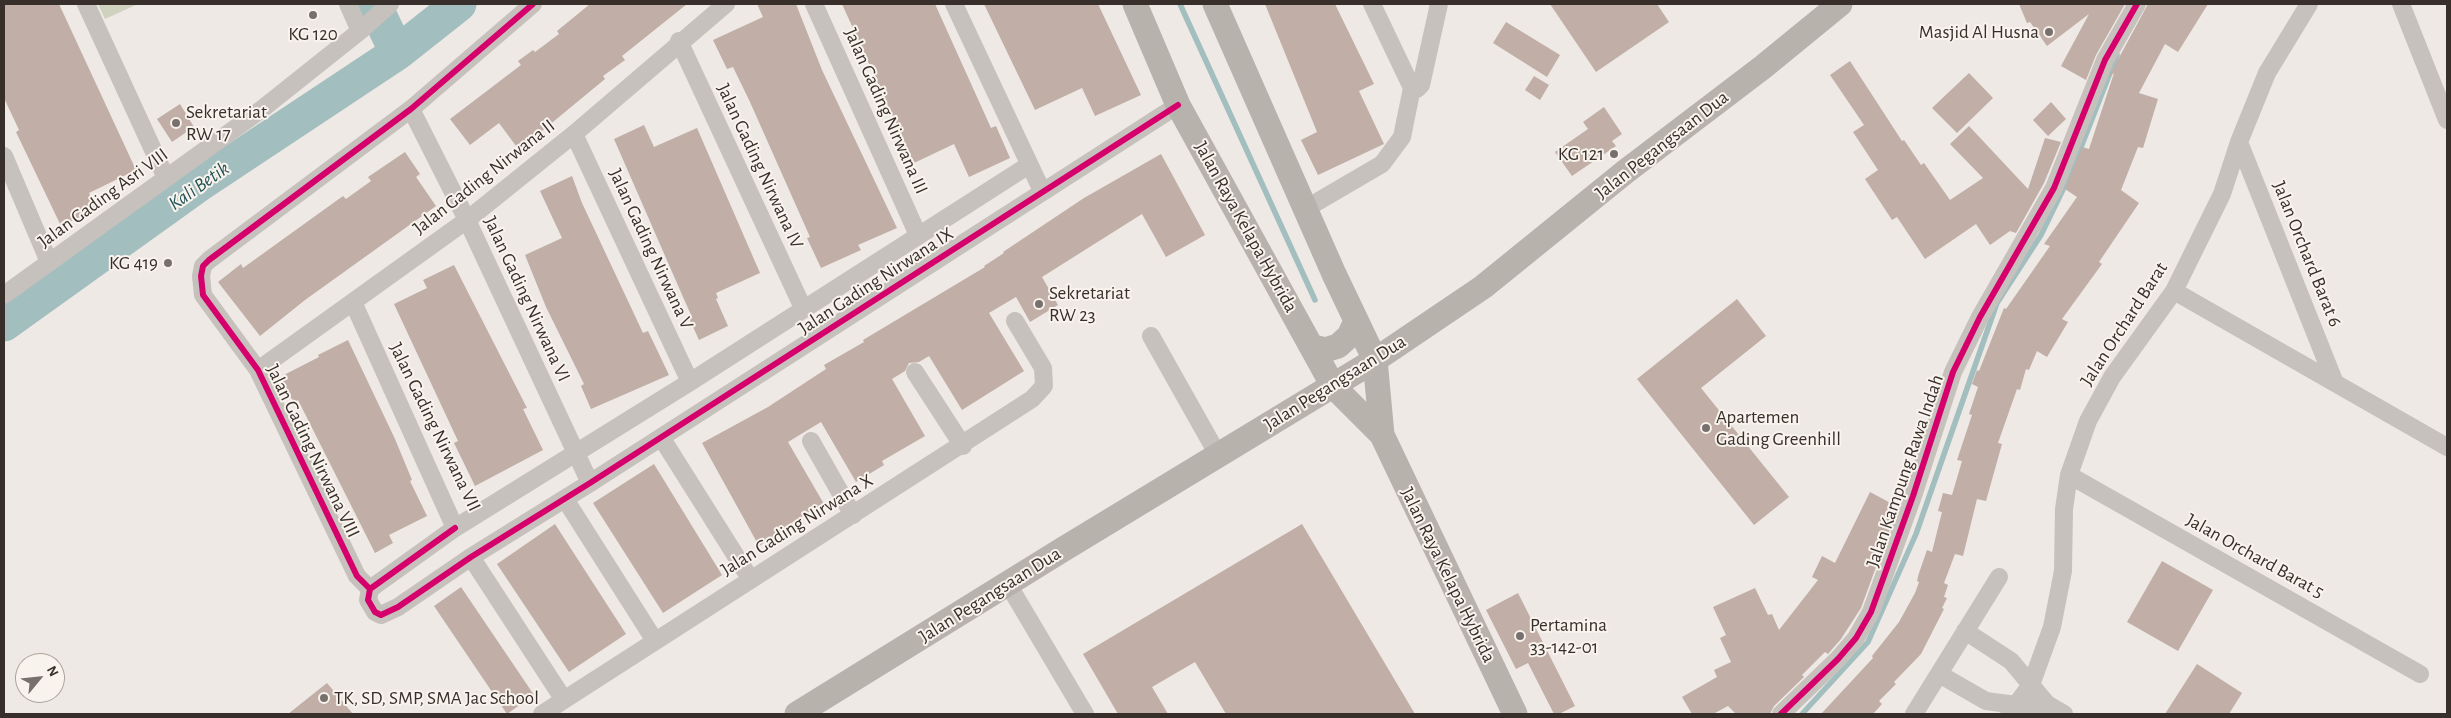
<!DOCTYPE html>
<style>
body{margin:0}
#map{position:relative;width:2451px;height:718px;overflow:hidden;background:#eee9e4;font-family:"Alegreya Sans",sans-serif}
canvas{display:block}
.frame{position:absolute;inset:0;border:5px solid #382f2b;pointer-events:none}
.north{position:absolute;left:15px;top:653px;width:50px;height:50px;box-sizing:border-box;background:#f9f3ed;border:1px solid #aca59f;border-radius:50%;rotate:62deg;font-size:14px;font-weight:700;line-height:20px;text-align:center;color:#382f2b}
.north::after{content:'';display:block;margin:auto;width:18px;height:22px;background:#78706c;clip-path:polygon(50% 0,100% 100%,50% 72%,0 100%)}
</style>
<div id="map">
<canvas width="2451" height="718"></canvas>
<div class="frame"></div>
<div class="north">N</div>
</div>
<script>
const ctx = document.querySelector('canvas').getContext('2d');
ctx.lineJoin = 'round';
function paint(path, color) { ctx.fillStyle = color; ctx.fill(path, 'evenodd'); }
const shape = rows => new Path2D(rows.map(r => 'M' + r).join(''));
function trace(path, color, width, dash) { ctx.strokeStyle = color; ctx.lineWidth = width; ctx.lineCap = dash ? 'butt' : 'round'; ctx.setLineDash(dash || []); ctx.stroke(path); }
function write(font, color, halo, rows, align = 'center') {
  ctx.font = font + ' "Alegreya Sans",sans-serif'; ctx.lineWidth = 4; ctx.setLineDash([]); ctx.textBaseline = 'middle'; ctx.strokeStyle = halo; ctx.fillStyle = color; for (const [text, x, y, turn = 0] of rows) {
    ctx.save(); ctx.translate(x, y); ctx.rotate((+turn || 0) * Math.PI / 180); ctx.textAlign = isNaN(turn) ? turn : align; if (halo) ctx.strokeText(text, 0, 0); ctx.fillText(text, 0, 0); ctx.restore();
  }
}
const green = shape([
 [98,4,138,4,105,19]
]);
const stream = shape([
 [1180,4,1315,300],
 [1802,714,1868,642,1916,534,1997,303,2041,235,2071,173,2117,55]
]);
const river = shape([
 [374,4,397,53],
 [4,324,198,185,397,53,459,4]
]);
const building = shape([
 [4,4,59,4,136,170,89,193,97,209,61,226,16,132,19,130,4,98],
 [590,4,687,4,622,56,625,60,603,76,605,79,519,150,499,123,470,145,450,119,521,65,518,61,533,50,535,52,559,34,557,31],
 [757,4,796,4,822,70,897,228,858,245,861,250,821,268,807,238,810,237,750,102,733,67,727,69,713,40,763,17],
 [842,4,935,4,991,128,996,126,1010,158,969,177,954,144,914,163],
 [984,4,1098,4,1141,95,1095,116,1082,88,1035,110],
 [1265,4,1335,4,1374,84,1359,91,1384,144,1318,175,1301,140,1317,132],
 [1550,4,1657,4,1669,22,1596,72],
 [2019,4,2125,4,2096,55,2086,80,2061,66,2089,14,2047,46,2030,22,2027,23],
 [2148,4,2208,4,2178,52,2165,44,2139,93,2158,99,2143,148,2138,147,2121,190,2139,203,2099,262,2102,264,2062,319,2068,322,2047,357,2037,351,2029,370,2026,369,2020,390,2017,389,1998,443,2002,444,1986,501,1977,499,1963,556,1955,554,1944,583,1948,585,1944,597,1947,598,1942,608,1944,609,1921,654,1894,682,1896,684,1879,701,1882,704,1873,714,1821,714,1873,658,1872,656,1899,622,1915,593,1919,582,1917,581,1919,573,1927,550,1932,552,1942,512,1938,511,1943,493,1952,495,1962,461,1957,460,1972,415,1969,414,1978,387,1972,384,1977,370,1979,371,2004,308,2006,309,2050,246,2044,244,2077,197,2065,189,2082,147,2089,149,2114,73,2109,77,2115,65],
 [1506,22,1560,55,1547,77,1493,43],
 [1850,61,1902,141,1904,140,1921,165,1924,163,1950,200,1983,178,1950,144,1969,126,2028,189,2045,138,2061,142,2044,183,2016,233,2010,231,1990,245,1976,224,1925,259,1897,217,1892,220,1865,179,1878,170,1853,132,1864,125,1830,75],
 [1969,73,1993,98,1957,133,1932,108],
 [1534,76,1549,85,1540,100,1525,90],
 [2051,102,2066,119,2048,136,2033,120],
 [180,104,194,127,172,142,157,119],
 [1604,107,1622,134,1612,141,1616,146,1572,176,1555,152,1588,129,1583,122],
 [644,125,654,147,697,128,760,273,716,293,718,298,716,299,728,326,699,340,689,318,692,317,683,297,614,139],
 [405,152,420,174,416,177,436,206,305,300,260,336,218,282,241,264,243,268,343,196,346,199,371,181,368,177],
 [1161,154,1205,235,1166,257,1142,214,1042,277,1058,305,1030,322,1016,297,989,313,1024,371,962,410,929,356,919,362,909,363,905,371,892,379,925,436,882,461,884,465,856,482,821,422,788,442,824,504,786,526,787,529,759,546,702,443,768,407,826,369,824,365,864,342,863,340,985,267,984,266,1004,253,1003,252,1084,198],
 [572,176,582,203,643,333,648,331,669,375,591,409,581,386,584,384,546,307,525,255,562,238,540,191],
 [454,265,527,408,523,409,543,450,475,486,454,443,458,441,394,304,427,288,423,280],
 [1737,299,1766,336,1701,388,1789,497,1754,525,1637,379],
 [348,340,395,439,412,480,410,481,427,516,389,535,393,543,375,553,298,400,294,403,280,377,319,357,318,355],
 [654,464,722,575,663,613,593,503],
 [1870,492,1898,507,1861,608,1841,639,1828,654,1825,652,1802,675,1804,677,1774,706,1770,714,1736,714,1728,706,1713,714,1692,714,1682,697,1717,677,1714,670,1731,662,1720,638,1726,635,1713,607,1755,588,1768,615,1772,614,1779,630,1818,580,1812,577,1822,556,1835,563],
 [555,524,626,634,569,672,497,564],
 [1302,524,1415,714,1226,714,1195,662,1152,687,1168,714,1118,714,1083,654],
 [2162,561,2213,590,2178,651,2127,622],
 [461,587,534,695,507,714,434,606],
 [1518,593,1575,706,1559,714,1554,714,1528,663,1516,669,1486,610],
 [2197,664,2242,693,2229,714,2165,714],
 [327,683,353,714,288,714]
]);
const minor = shape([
 [86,4,166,178],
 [348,4,360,31],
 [814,4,918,235],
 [954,4,1042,191],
 [1372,4,1412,88],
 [2401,4,2447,120],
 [679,41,803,308],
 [1412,88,1417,89,1421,85,1439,4],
 [411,109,467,220,590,483],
 [574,134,690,382],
 [2239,142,2335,383],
 [4,156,49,262],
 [1305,209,1382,164,1402,137,1412,88],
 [2174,291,2447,447],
 [4,295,262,109,360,31,390,4],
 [353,302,455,528,690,382,1029,165],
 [1151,336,1218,455],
 [258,370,467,220,574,134,726,4],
 [915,372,963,446],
 [661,437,751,580],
 [811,441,853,515],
 [2069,475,2420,674],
 [565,499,655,641],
 [455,528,370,589,368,600,375,612,381,615,398,607,471,557,590,483,1178,105],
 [471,557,564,700],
 [1008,584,1085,714],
 [370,589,357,576,258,370,203,295,201,276,203,266,209,260,411,109,533,4],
 [1939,674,1986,701,2016,705,2047,704,2011,661,1965,631],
 [2047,704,2064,714],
 [542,714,1032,399,1044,386,1043,368,1015,321],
 [1781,714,1838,659,1856,638,1871,612,1913,496,1953,372,1980,317,2054,188,2105,60,2137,4],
 [1914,714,1999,577],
 [2009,714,2031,685,2052,627,2063,571,2064,509,2069,475,2088,421,2112,377,2174,291,2222,194,2239,142,2267,73,2309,4]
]);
const secondary = shape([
 [1135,4,1178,105,1333,386,1382,435,1515,714],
 [1215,4,1334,274,1375,360,1382,435],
 [1313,347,1325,350,1338,346,1349,336,1356,321],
 [797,714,1062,550,1375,360,1483,287,1625,172,1763,67,1840,4]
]);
const cycleway = shape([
 [455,528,370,589,368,600,375,612,381,615,398,607,471,557,590,483,1178,105],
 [370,589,357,576,258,370,203,295,201,276,203,266,209,260,411,109,533,4],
 [1781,714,1838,659,1856,638,1871,612,1913,496,1953,372,1980,317,2054,188,2105,60,2137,4]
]);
const markers = [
 [313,15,5,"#78706c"],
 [2049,32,5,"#78706c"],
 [176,123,5,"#78706c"],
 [1614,154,5,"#78706c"],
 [168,263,5,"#78706c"],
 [1039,304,5,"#78706c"],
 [1706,428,5,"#78706c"],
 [1520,636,5,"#78706c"],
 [324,698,5,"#78706c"]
];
const poiNames = [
 ["Masjid Al Husna",2039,32,"right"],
 ["KG 120",313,34,"center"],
 ["Sekretariat",186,112],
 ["RW 17",186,134],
 ["KG 121",1604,154,"right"],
 ["KG 419",158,263,"right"],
 ["Sekretariat",1049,293],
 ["RW 23",1049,315],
 ["Apartemen",1716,417],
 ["Gading Greenhill",1716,439],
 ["Pertamina",1530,625],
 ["33-142-01",1530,647],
 ["TK, SD, SMP, SMA Jac School",334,698]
];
const streetNames = [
 ["Jalan Gading Nirwana III",886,111,66],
 ["Jalan Pegangsaan Dua",1662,145,-38],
 ["Jalan Gading Nirwana IV",760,166,65],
 ["Jalan Gading Nirwana II",484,177,-38],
 ["Jalan Gading Asri VIII",103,198,-36],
 ["Jalan Raya Kelapa Hybrida",1246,227,61],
 ["Jalan Gading Nirwana V",651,249,65],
 ["Jalan Orchard Barat 6",2307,254,68],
 ["Jalan Gading Nirwana IX",876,281,-33],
 ["Jalan Gading Nirwana VI",527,299,65],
 ["Jalan Orchard Barat",2124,324,-57],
 ["Jalan Pegangsaan Dua",1335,383,-32],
 ["Jalan Gading Nirwana VII",435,427,64],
 ["Jalan Gading Nirwana VIII",313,451,64],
 ["Jalan Kampung Rawa Indah",1905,471,-71],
 ["Jalan Gading Nirwana X",797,525,-32],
 ["Jalan Orchard Barat 5",2255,556,29],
 ["Jalan Raya Kelapa Hybrida",1448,575,64],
 ["Jalan Pegangsaan Dua",990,595,-32]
];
const waterNames = [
 ["Kali Betik",199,186,-35]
];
paint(green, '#cfd2bf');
trace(stream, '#a2bebe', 5.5);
trace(river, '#a2bebe', 35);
paint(building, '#c0aea7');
trace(minor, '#c7c1bd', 18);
trace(secondary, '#b8b2ad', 25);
trace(cycleway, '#d6006c', 6);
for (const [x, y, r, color] of markers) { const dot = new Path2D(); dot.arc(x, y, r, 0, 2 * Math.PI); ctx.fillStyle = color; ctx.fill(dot); trace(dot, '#f9f3ed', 2); }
write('19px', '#382f2b', '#f9f3ed', poiNames, 'left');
write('19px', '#382f2b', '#f9f3ed', streetNames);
write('italic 20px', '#235457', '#f9f3ed', waterNames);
</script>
